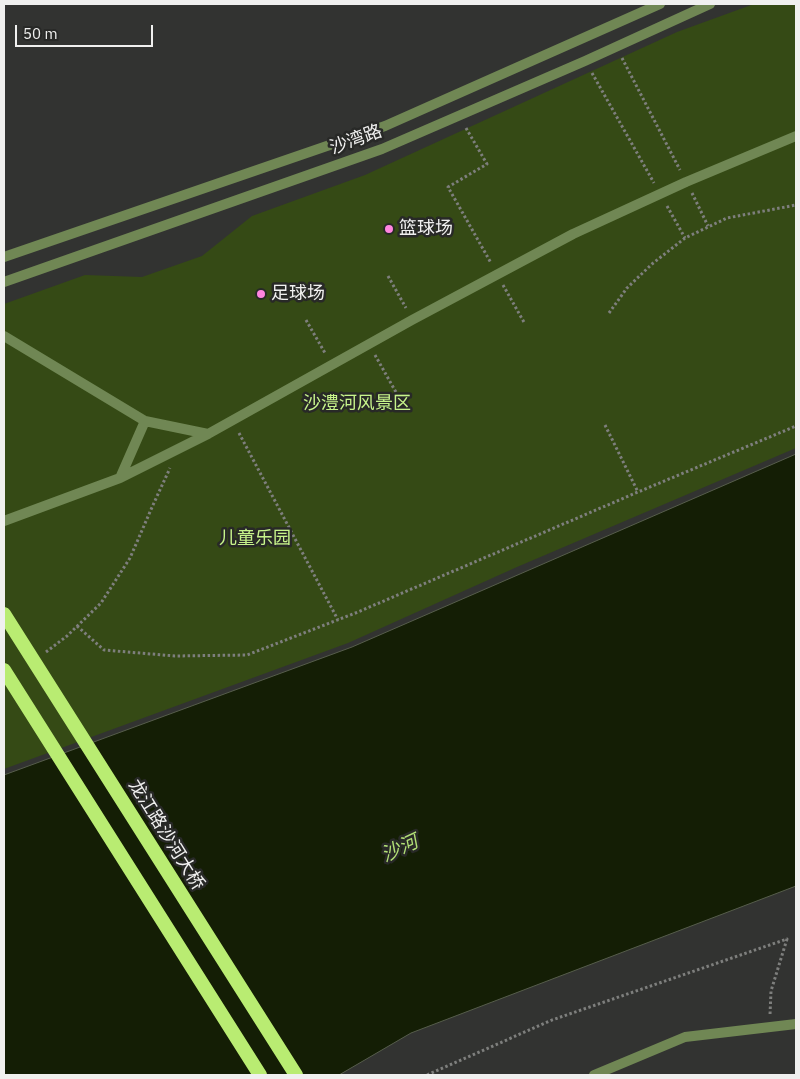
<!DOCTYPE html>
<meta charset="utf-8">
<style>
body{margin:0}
#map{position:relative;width:800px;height:1079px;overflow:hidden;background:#323331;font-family:"IBM Plex Sans",sans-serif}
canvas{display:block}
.frame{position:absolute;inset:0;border:5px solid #f0f0ef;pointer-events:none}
.scale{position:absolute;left:15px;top:25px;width:138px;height:22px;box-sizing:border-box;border:2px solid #f0f0ef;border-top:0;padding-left:6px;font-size:15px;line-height:18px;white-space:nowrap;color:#f0f0ef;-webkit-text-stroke:4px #282927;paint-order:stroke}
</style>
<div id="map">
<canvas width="800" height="1079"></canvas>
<div class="frame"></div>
<div class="scale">50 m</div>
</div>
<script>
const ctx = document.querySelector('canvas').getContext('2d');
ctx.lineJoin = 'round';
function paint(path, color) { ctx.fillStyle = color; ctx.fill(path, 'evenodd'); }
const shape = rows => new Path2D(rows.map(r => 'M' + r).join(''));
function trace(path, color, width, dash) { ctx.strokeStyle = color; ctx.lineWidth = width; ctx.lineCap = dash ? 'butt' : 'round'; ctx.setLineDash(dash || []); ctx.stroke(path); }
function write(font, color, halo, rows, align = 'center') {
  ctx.font = font + ' "IBM Plex Sans","Noto Sans SC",sans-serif'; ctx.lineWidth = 5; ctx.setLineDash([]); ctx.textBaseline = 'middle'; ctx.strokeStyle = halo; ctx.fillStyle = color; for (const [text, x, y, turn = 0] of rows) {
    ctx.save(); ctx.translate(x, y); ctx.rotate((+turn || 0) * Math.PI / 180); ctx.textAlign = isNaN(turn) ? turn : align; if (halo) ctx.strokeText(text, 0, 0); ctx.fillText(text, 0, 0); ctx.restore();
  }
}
const green = shape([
 [754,4,796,4,796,448,517,567,348,643,4,769,4,304,85,275,142,277,202,256,252,216,365,175,677,32]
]);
const water = shape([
 [796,454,796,886,411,1033,339,1075,4,1075,4,775,352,647,796,454]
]);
const path = shape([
 [622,58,680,170],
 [592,73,654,183],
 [466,128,487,164,448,187,491,263],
 [692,193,708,226],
 [667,206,685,238],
 [388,276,406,308],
 [503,285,525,324],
 [609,313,627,288,652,264,685,238,727,218,796,205],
 [306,320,325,353],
 [375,355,397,394],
 [605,425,638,492],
 [239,433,338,620],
 [77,626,104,650,175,656,247,655,358,612,638,492,796,426],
 [46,652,67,636,101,603,130,558,153,505,170,468],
 [427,1075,552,1020,787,939,771,991,770,1015]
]);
const minor = shape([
 [4,336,145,421,208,434],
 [120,478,145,421],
 [4,521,120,478,208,434,412,320,573,234,686,182,796,136],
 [594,1075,685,1037,796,1024]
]);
const tertiary = shape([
 [4,257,385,126,660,4],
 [4,282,382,149,585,61,710,4]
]);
const trunk = shape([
 [4,614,296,1075],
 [4,670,260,1075]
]);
const markers = [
 [389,229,5,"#ff85df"],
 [261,294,5,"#ff85df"]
];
const streetNames = [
 ["沙湾路",356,140,-20],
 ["龙江路沙河大桥",166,835,58]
];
const poiNames = [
 ["篮球场",399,229],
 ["足球场",271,294]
];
const parkNames = [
 ["沙澧河风景区",357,404],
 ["儿童乐园",255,539]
];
const waterNames = [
 ["沙河",400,849,-25]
];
paint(green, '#354a15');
paint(water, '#141e05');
trace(water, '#565d4b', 1);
trace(path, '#7e7f7d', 3, [2.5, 2.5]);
trace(minor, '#708754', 10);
trace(tertiary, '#708754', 10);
trace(trunk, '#b9ec72', 14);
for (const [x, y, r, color] of markers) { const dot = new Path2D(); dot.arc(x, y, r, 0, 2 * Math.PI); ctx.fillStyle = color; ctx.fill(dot); trace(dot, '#282927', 2); }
write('18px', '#f0f0ef', '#282927', streetNames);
write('18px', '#f0f0ef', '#282927', poiNames, 'left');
write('18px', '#c7f48b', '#282927', parkNames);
write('italic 19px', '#b2df76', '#282927', waterNames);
</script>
